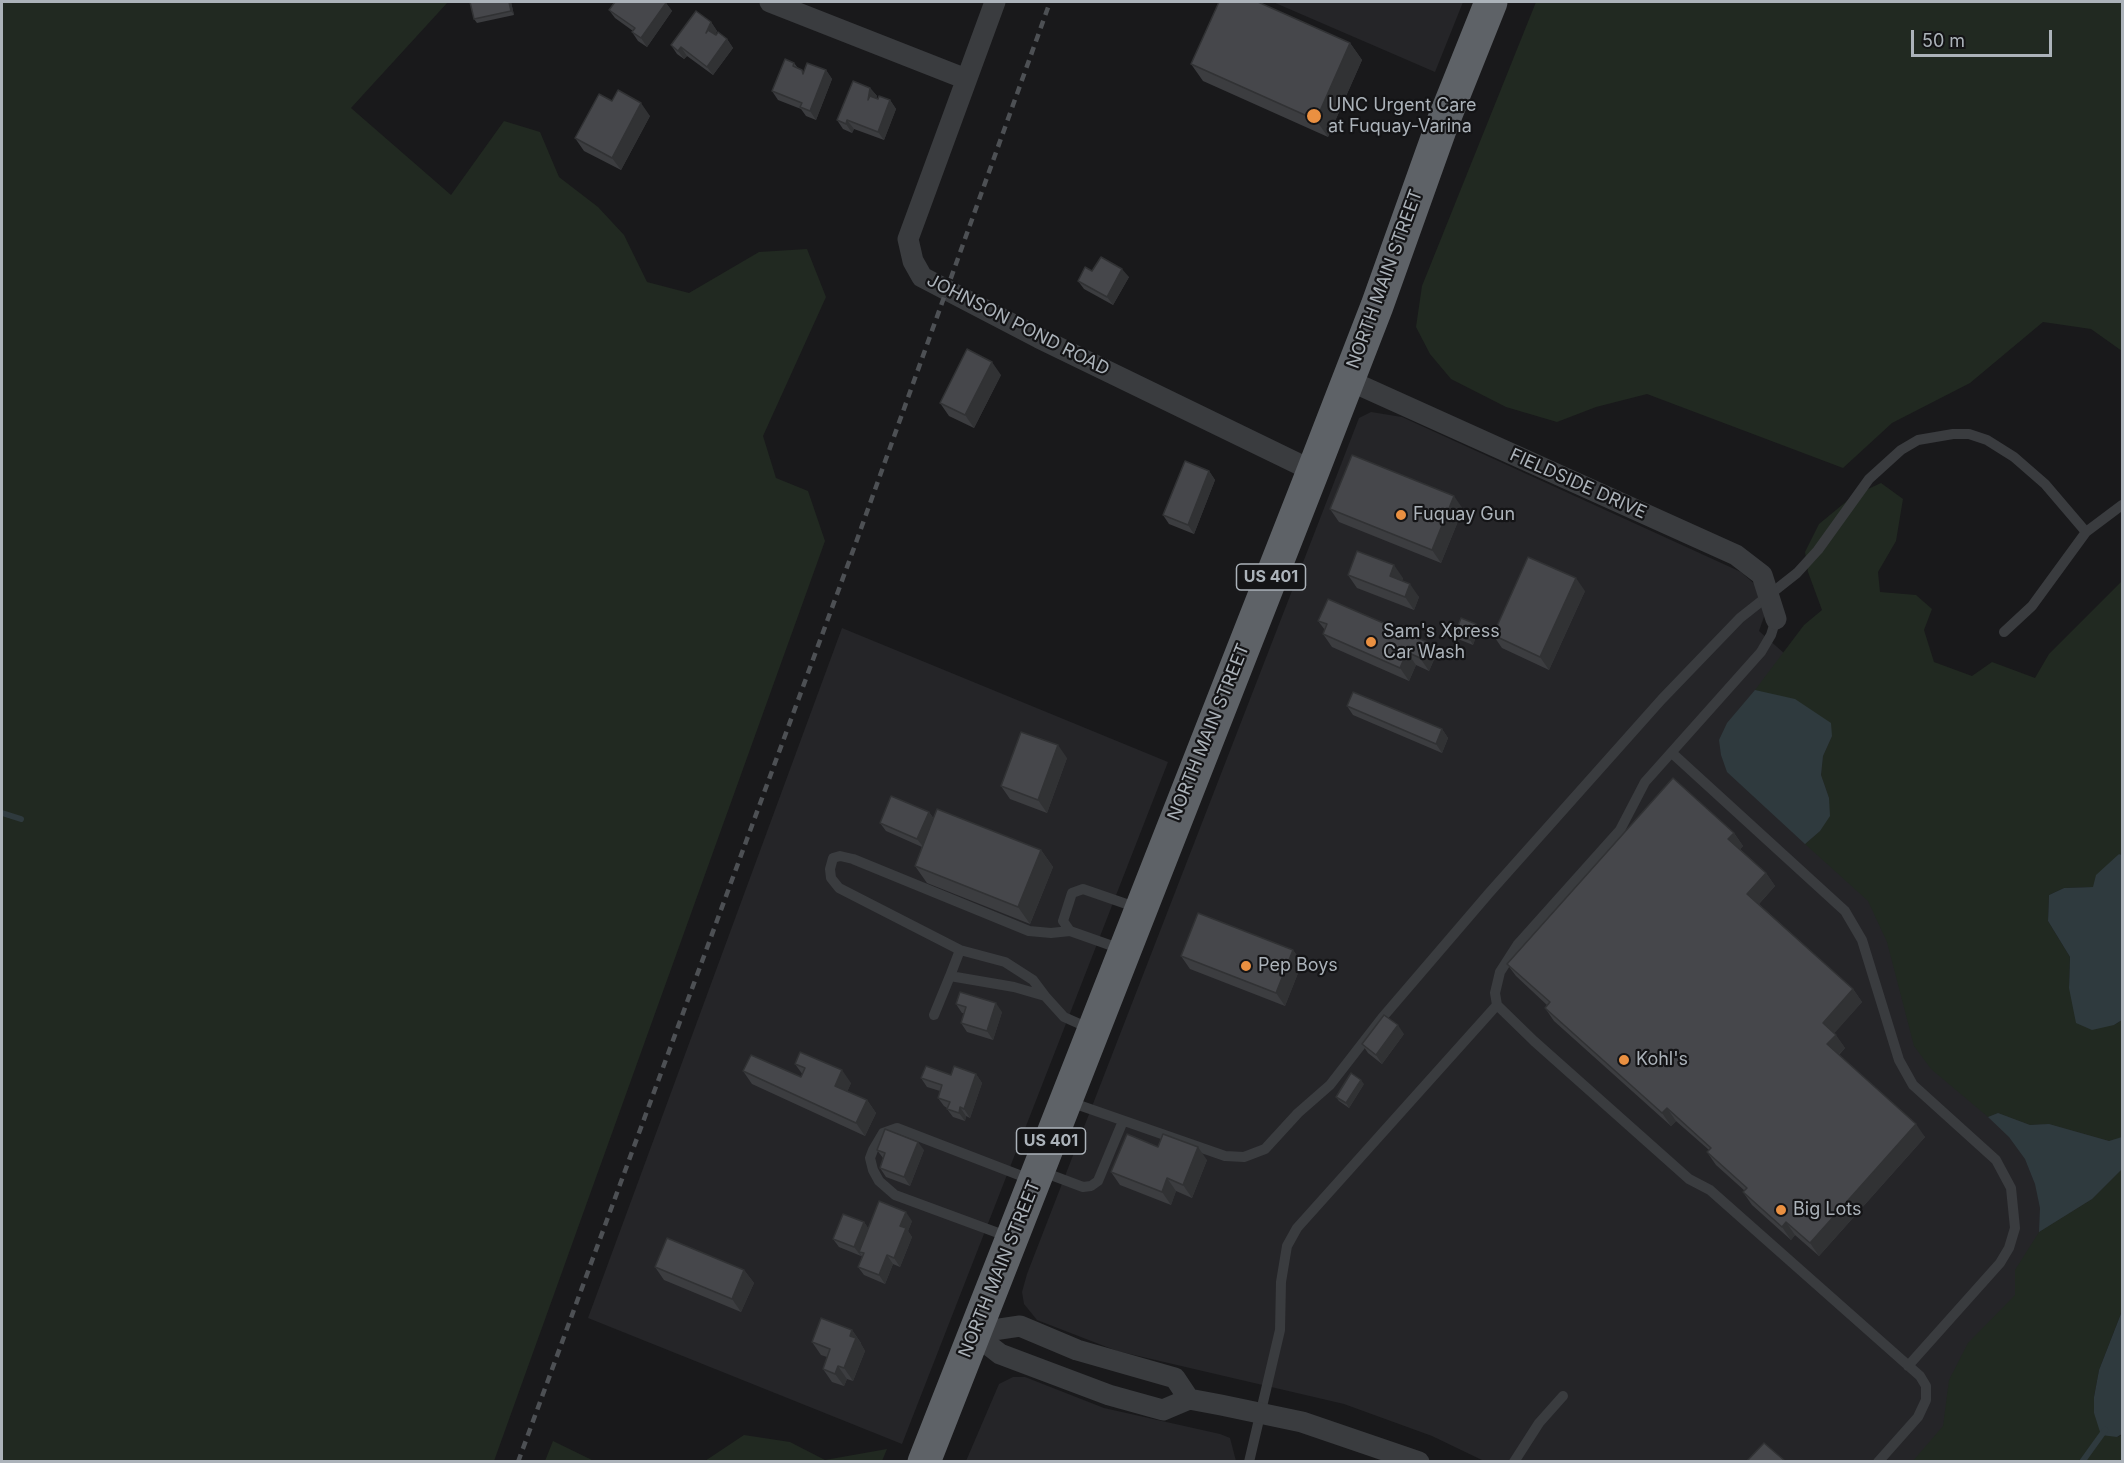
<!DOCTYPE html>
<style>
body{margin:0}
#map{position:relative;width:2124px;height:1463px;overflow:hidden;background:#19191b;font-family:Inter,sans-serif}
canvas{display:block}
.frame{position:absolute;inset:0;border:3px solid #acb3ba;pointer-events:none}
.scale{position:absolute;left:1911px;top:30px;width:141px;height:27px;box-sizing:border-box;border:3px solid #acb3ba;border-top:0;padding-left:8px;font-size:18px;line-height:21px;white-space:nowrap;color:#acb3ba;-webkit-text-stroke:4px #141416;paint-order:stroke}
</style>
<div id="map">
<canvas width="2124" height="1463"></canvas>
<div class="frame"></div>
<div class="scale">50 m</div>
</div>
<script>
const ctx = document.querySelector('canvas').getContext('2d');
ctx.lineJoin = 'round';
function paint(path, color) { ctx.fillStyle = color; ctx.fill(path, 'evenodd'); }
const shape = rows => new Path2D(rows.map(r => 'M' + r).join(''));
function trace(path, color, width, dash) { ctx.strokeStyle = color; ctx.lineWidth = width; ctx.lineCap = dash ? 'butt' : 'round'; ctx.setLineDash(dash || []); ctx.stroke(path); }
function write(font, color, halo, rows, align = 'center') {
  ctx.font = font + ' Inter,sans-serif'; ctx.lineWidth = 4.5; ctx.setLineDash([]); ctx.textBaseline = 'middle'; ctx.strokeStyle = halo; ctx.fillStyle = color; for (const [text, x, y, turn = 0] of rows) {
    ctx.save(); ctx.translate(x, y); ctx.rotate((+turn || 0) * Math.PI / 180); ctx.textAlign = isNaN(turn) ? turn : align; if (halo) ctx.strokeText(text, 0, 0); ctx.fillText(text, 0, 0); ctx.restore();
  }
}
const built = shape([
 [1273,2,1463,2,1435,72],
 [1371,412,1402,417,1741,572,1758,587,1765,614,1759,631,1905,760,2122,1101,2122,1268,1949,1461,1484,1461,1432,1436,1344,1404,1117,1351,1037,1320,1024,1304,1022,1292,1027,1274,1359,418],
 [842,628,1168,762,902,1444,588,1318],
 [1013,1377,1025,1377,1104,1408,1220,1434,1230,1438,1236,1461,966,1461,999,1384]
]);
const green = shape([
 [2,2,448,2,351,108,451,195,504,121,540,132,559,177,598,207,624,235,647,282,689,293,759,252,807,249,826,297,763,436,776,478,808,491,825,541,494,1461,2,1461],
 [1536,2,2122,2,2122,351,2091,329,2043,322,1970,383,1892,423,1843,468,1647,394,1596,407,1557,422,1506,407,1451,379,1430,354,1416,327,1422,286],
 [1881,483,1903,499,1896,541,1878,572,1880,592,1916,595,1932,609,1924,630,1934,662,1972,676,1992,662,2035,678,2049,654,2122,581,2122,855,2119,854,2094,887,2064,888,2049,895,2048,921,2070,957,2069,988,2114,1025,2122,1020,2122,1137,2119,1139,2109,1141,2049,1124,2030,1125,1998,1113,1988,1117,1931,1069,1914,1046,1887,942,1868,901,1805,844,1820,831,1829,798,1821,775,1823,756,1832,736,1772,695,1755,690,1804,625,1822,610,1808,572,1805,552,1819,524,1853,496],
 [2122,1169,2122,1311,2099,1370,2094,1397,2094,1413,2117,1437,2122,1435,2122,1461,1912,1462,1943,1426,1949,1380,1968,1343,2015,1295,2015,1270,2039,1232,2092,1199],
 [744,1435,790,1442,825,1460,887,1449,882,1461,705,1461],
 [553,1441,594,1461,545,1461]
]);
const water = shape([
 [1755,690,1795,699,1831,723,1832,736,1823,756,1821,775,1829,798,1830,816,1820,831,1805,844,1727,772,1721,755,1719,740,1727,723],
 [2119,854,2122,855,2122,1020,2114,1025,2092,1030,2076,1023,2069,988,2070,957,2048,921,2049,895,2064,888,2093,887,2096,875],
 [1998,1113,2030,1125,2049,1124,2109,1141,2122,1137,2122,1169,2092,1199,2039,1232,2040,1208,2035,1184,2025,1159,2009,1137,1988,1117],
 [2122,1311,2122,1434,2117,1437,2101,1435,2094,1413,2094,1397,2099,1370]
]);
const stream = shape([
 [2,813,21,819],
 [2082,1462,2105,1430]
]);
const service = shape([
 [2086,532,2122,505],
 [1776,619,1771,635,1761,652,1645,782,1620,830,1518,944,1500,972,1495,993,1497,1005,1534,1041,1689,1179,1710,1190,1920,1376,1926,1386,1926,1400,1918,1417,1878,1462],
 [1672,753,1845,911,1862,940,1899,1060,1913,1085,1996,1160,2011,1188,2015,1228,2009,1248,2000,1263,1908,1366],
 [1070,931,1063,921,1072,893,1083,889,1138,908],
 [960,950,839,888,831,878,830,869,833,858,840,856,853,859,1029,931,1051,933,1070,931,1121,949],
 [950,976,960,950,1005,962,1033,980,1045,996],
 [934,1015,950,976,1014,987,1045,996,1064,1017,1091,1029],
 [1070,1102,1225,1156,1244,1157,1265,1149,1298,1113,1330,1085,1382,1018,1490,892,1662,699,1740,618,1797,573,1818,550,1869,479,1901,450,1918,440,1953,434,1969,434,1987,440,2014,457,2045,484,2086,532,2032,606,2004,632],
 [1043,1172,1083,1187,1091,1186,1098,1181,1123,1121],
 [1009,1237,895,1195,879,1181,873,1170,870,1158,873,1150,883,1133,897,1128,1032,1180],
 [1249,1462,1280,1330,1281,1282,1287,1246,1297,1228,1497,1005],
 [1514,1462,1539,1423,1563,1396]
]);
const minor = shape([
 [770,2,966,79],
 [995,2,908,239,913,261,922,277,1039,338,1313,471],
 [1348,380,1736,555,1762,575,1776,619],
 [973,1333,1000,1354,1109,1395,1163,1410,1189,1399,1221,1405,1302,1422,1419,1462],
 [973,1333,1020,1326,1077,1350,1175,1378,1189,1399]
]);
const trunk = shape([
 [924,1462,1313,471,1377,306,1441,127,1491,2]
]);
const rail = shape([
 [518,1462,854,548,1050,2]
]);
const wall = shape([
 [511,2,514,15,477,23,474,19],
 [666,3,672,11,647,47,638,41,632,32,633,31,615,18,609,10],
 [711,22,717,31,715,35,727,39,733,48,713,75,687,56,684,59,677,54,671,45],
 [1350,43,1362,60,1328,137,1203,81,1191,64],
 [794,63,798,68,802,70,803,72,826,70,832,79,816,120,806,116,801,109,778,100,772,91],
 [870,88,877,96,876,99,890,100,896,109,884,140,854,129,852,133,843,129,837,120],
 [612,101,650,116,621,170,584,151,575,138],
 [1092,271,1129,277,1113,305,1084,289,1078,281],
 [1001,375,974,428,949,416,940,403],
 [1209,471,1215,480,1194,534,1169,524,1163,515],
 [1330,509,1463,509,1441,563,1339,522],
 [1348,575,1403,578,1402,581,1419,597,1414,610,1357,588],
 [1585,591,1549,670,1502,648,1493,635],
 [1318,621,1427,642,1436,655,1429,671,1416,665,1409,681,1332,647,1323,634,1325,630],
 [1479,628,1473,645,1458,639,1455,634],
 [1347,706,1442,729,1448,738,1442,753,1353,715],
 [1067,758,1047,813,1010,799,1001,786],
 [929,812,934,819,1041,850,1053,867,1030,924,927,883,915,866,922,847,886,831,880,823],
 [1734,833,1743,846,1740,849,1766,873,1775,886,1759,904,1853,989,1862,1002,1834,1033,1845,1048,1839,1055,1925,1137,1819,1256,1795,1235,1791,1240,1752,1205,1743,1192,1745,1191,1716,1165,1707,1152,1709,1150,1676,1121,1671,1126,1554,1021,1545,1008,1547,1005,1516,976,1507,964],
 [1293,950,1302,963,1285,1006,1190,969,1181,956],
 [956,1004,1002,1012,993,1040,967,1032,961,1023,964,1013,962,1013],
 [1404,1034,1382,1064,1368,1053,1362,1044],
 [795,1064,851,1083,847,1092,867,1100,876,1113,865,1136,752,1084,743,1071,801,1077,803,1075],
 [976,1074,982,1083,970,1118,966,1116,965,1121,953,1117,947,1109,947,1108,944,1106,938,1098,940,1091,927,1087,921,1078,951,1075],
 [1364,1084,1349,1108,1339,1101,1336,1097],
 [1158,1147,1207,1160,1192,1198,1176,1191,1171,1205,1120,1185,1111,1172],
 [877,1150,924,1150,910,1186,886,1177,880,1168,883,1158],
 [912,1221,908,1231,912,1237,900,1267,893,1264,885,1284,864,1275,858,1267,862,1257,861,1255,861,1256,839,1247,833,1239,864,1222,868,1228],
 [655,1267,744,1270,754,1283,741,1312,664,1280],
 [852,1330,861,1343,861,1344,865,1351,853,1381,847,1379,844,1386,832,1382,823,1369,827,1357,821,1355,812,1342]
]);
const shadedWall = shape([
 [509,2,511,2,514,15,511,11],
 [666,3,672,11,647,47,641,38],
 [711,22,717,31,712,42,706,33],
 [727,39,733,48,713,75,707,67],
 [1350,43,1362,60,1328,137,1316,120],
 [681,47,687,56,684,59,678,51],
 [826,70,832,79,816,120,810,111],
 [870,88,877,96,874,109,868,100],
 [890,100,896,109,884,140,878,132],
 [641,103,650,116,621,170,612,158],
 [847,120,854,129,852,133,846,124],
 [1122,269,1129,277,1113,305,1107,297],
 [992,362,1001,375,974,428,965,415],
 [1209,471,1215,480,1194,534,1188,525],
 [1454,496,1463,509,1441,563,1432,550],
 [1394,565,1403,578,1399,589,1390,576],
 [1576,578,1585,591,1549,670,1540,657],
 [1410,584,1419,597,1414,610,1405,597],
 [1476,624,1479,628,1473,645,1470,640],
 [1427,642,1436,655,1429,671,1420,658],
 [1407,652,1416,665,1409,681,1400,668],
 [1442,729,1448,738,1442,753,1436,744],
 [1058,745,1067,758,1047,813,1038,800],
 [929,812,935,821,924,848,917,839],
 [1734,833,1743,846,1737,852,1728,839],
 [1041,850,1053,867,1030,924,1018,907],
 [1766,873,1775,886,1756,907,1747,894],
 [1293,950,1302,963,1285,1006,1276,993],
 [1853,989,1862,1002,1832,1036,1823,1023],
 [996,1003,1002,1012,993,1040,987,1031],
 [1398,1025,1404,1034,1382,1064,1376,1055],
 [1836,1035,1845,1048,1836,1057,1827,1044],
 [842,1070,851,1083,844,1099,835,1086],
 [976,1074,982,1083,970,1118,964,1109],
 [1361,1080,1364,1084,1349,1108,1346,1103],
 [867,1100,876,1113,865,1136,856,1123],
 [960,1107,966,1116,965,1121,959,1113],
 [1667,1108,1676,1121,1671,1126,1662,1113],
 [1916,1124,1925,1137,1819,1256,1810,1243],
 [918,1142,924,1150,910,1186,904,1177],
 [1198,1147,1207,1160,1192,1198,1183,1185],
 [1167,1178,1176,1191,1171,1205,1162,1192],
 [906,1212,912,1221,908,1231,912,1237,900,1267,894,1258,900,1226],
 [864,1222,870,1231,859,1252,861,1255,861,1256,854,1247],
 [1786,1222,1795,1235,1791,1240,1782,1227],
 [887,1255,893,1264,885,1284,879,1275],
 [744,1270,754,1283,741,1312,732,1299],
 [852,1330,861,1343,861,1344,865,1351,853,1381,844,1368,850,1336],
 [838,1366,847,1379,844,1386,835,1374]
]);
const building = shape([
 [470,2,509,2,511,11,474,19,470,2],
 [615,2,665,2,666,3,641,38,632,32,635,28,609,10,615,2],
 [1219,2,1258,2,1350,43,1316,120,1191,64,1219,2],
 [696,11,711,22,706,33,708,30,716,35,718,32,727,39,707,67,681,47,678,51,671,45,696,11],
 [785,59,794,63,793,66,802,70,803,74,807,63,826,70,810,111,800,107,802,103,772,91,785,59],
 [853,81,870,88,868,100,870,96,878,99,879,96,890,100,878,132,847,120,846,124,837,120,853,81],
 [618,90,641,103,612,158,575,138,599,94,612,101,618,90],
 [1101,257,1122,269,1107,297,1078,281,1085,267,1092,271,1101,257],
 [967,349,992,362,965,415,940,403,967,349],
 [1352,455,1454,496,1432,550,1330,509,1352,455],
 [1185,461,1209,471,1188,525,1163,515,1185,461],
 [1357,551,1394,565,1390,576,1410,584,1405,597,1348,575,1357,551],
 [1528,557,1576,578,1540,657,1493,635,1528,557],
 [1328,599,1427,642,1420,658,1407,652,1400,668,1323,634,1327,624,1318,621,1328,599],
 [1461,618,1476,624,1470,640,1455,634,1461,618],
 [1353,692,1442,729,1436,744,1347,706,1353,692],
 [1021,732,1058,745,1038,800,1001,786,1021,732],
 [1673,778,1734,833,1728,839,1766,873,1747,894,1853,989,1823,1023,1836,1035,1827,1044,1916,1124,1810,1243,1786,1222,1782,1227,1743,1192,1747,1188,1707,1152,1711,1148,1667,1108,1662,1113,1545,1008,1550,1002,1507,964,1673,778],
 [891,796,929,812,917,839,880,823,891,796],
 [937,809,1041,850,1018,907,915,866,937,809],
 [1198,913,1293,950,1276,993,1181,956,1198,913],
 [960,992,996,1003,987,1031,961,1023,966,1007,956,1004,960,992],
 [1384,1015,1398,1025,1376,1055,1362,1044,1384,1015],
 [800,1052,842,1070,835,1086,867,1100,856,1123,743,1071,751,1055,801,1077,805,1068,795,1064,800,1052],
 [926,1066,951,1075,954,1066,976,1074,964,1109,960,1107,959,1113,947,1109,950,1102,938,1098,942,1085,921,1078,926,1066],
 [1351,1073,1361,1080,1346,1103,1336,1097,1351,1073],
 [885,1129,918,1142,904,1177,880,1168,885,1153,877,1150,885,1129],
 [1127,1134,1158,1147,1163,1134,1198,1147,1183,1185,1167,1178,1162,1192,1111,1172,1127,1134],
 [879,1201,906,1212,900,1226,906,1228,894,1258,887,1255,879,1275,858,1267,864,1253,859,1252,879,1201],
 [843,1214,864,1222,854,1247,833,1239,843,1214],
 [667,1238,744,1270,732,1299,655,1267,667,1238],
 [821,1318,852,1330,850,1336,856,1338,844,1368,838,1366,835,1374,823,1369,830,1349,812,1342,821,1318],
 [1764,1443,1785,1461,1747,1461,1764,1443]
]);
const markers = [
 [1314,116,8,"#ea9041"],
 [1401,515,6,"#ea9041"],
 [1371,642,6,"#ea9041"],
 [1246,966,6,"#ea9041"],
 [1624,1060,6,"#ea9041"],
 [1781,1210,6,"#ea9041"]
];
const shields = [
 [1271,577,69],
 [1051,1141,69]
];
const shieldNames = [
 ["US 401",1271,577],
 ["US 401",1051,1141]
];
const poiNames = [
 ["UNC Urgent Care",1328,106],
 ["at Fuquay-Varina",1328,127],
 ["Fuquay Gun",1413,515],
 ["Sam's Xpress",1383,632],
 ["Car Wash",1383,653],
 ["Pep Boys",1258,966],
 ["Kohl's",1636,1060],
 ["Big Lots",1793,1210]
];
const streetNames = [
 ["NORTH MAIN STREET",1385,279,-70],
 ["JOHNSON POND ROAD",1018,325,27],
 ["FIELDSIDE DRIVE",1578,484,24],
 ["NORTH MAIN STREET",1209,732,-68],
 ["NORTH MAIN STREET",1000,1269,-68]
];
paint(built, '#252528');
paint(green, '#212921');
paint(water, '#2f3a3e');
trace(stream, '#2f3a3e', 6);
trace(service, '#3a3c3f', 10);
trace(minor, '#3a3c3f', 21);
trace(trunk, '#5e6267', 33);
trace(rail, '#4d5054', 4.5, [8, 6]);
paint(wall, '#3c3d40');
paint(shadedWall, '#313234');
paint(building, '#46474b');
trace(building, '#313234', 1.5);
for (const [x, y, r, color] of markers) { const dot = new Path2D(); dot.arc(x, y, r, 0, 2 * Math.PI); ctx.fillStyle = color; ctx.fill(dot); trace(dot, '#141416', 2); }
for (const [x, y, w] of shields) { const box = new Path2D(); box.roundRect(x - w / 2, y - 13, w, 26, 4.5); ctx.fillStyle = '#141416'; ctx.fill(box); trace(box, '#acb3ba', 1.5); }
write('bold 16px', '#acb3ba', null, shieldNames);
write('18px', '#acb3ba', '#141416', poiNames, 'left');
write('18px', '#acb3ba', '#141416', streetNames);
</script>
